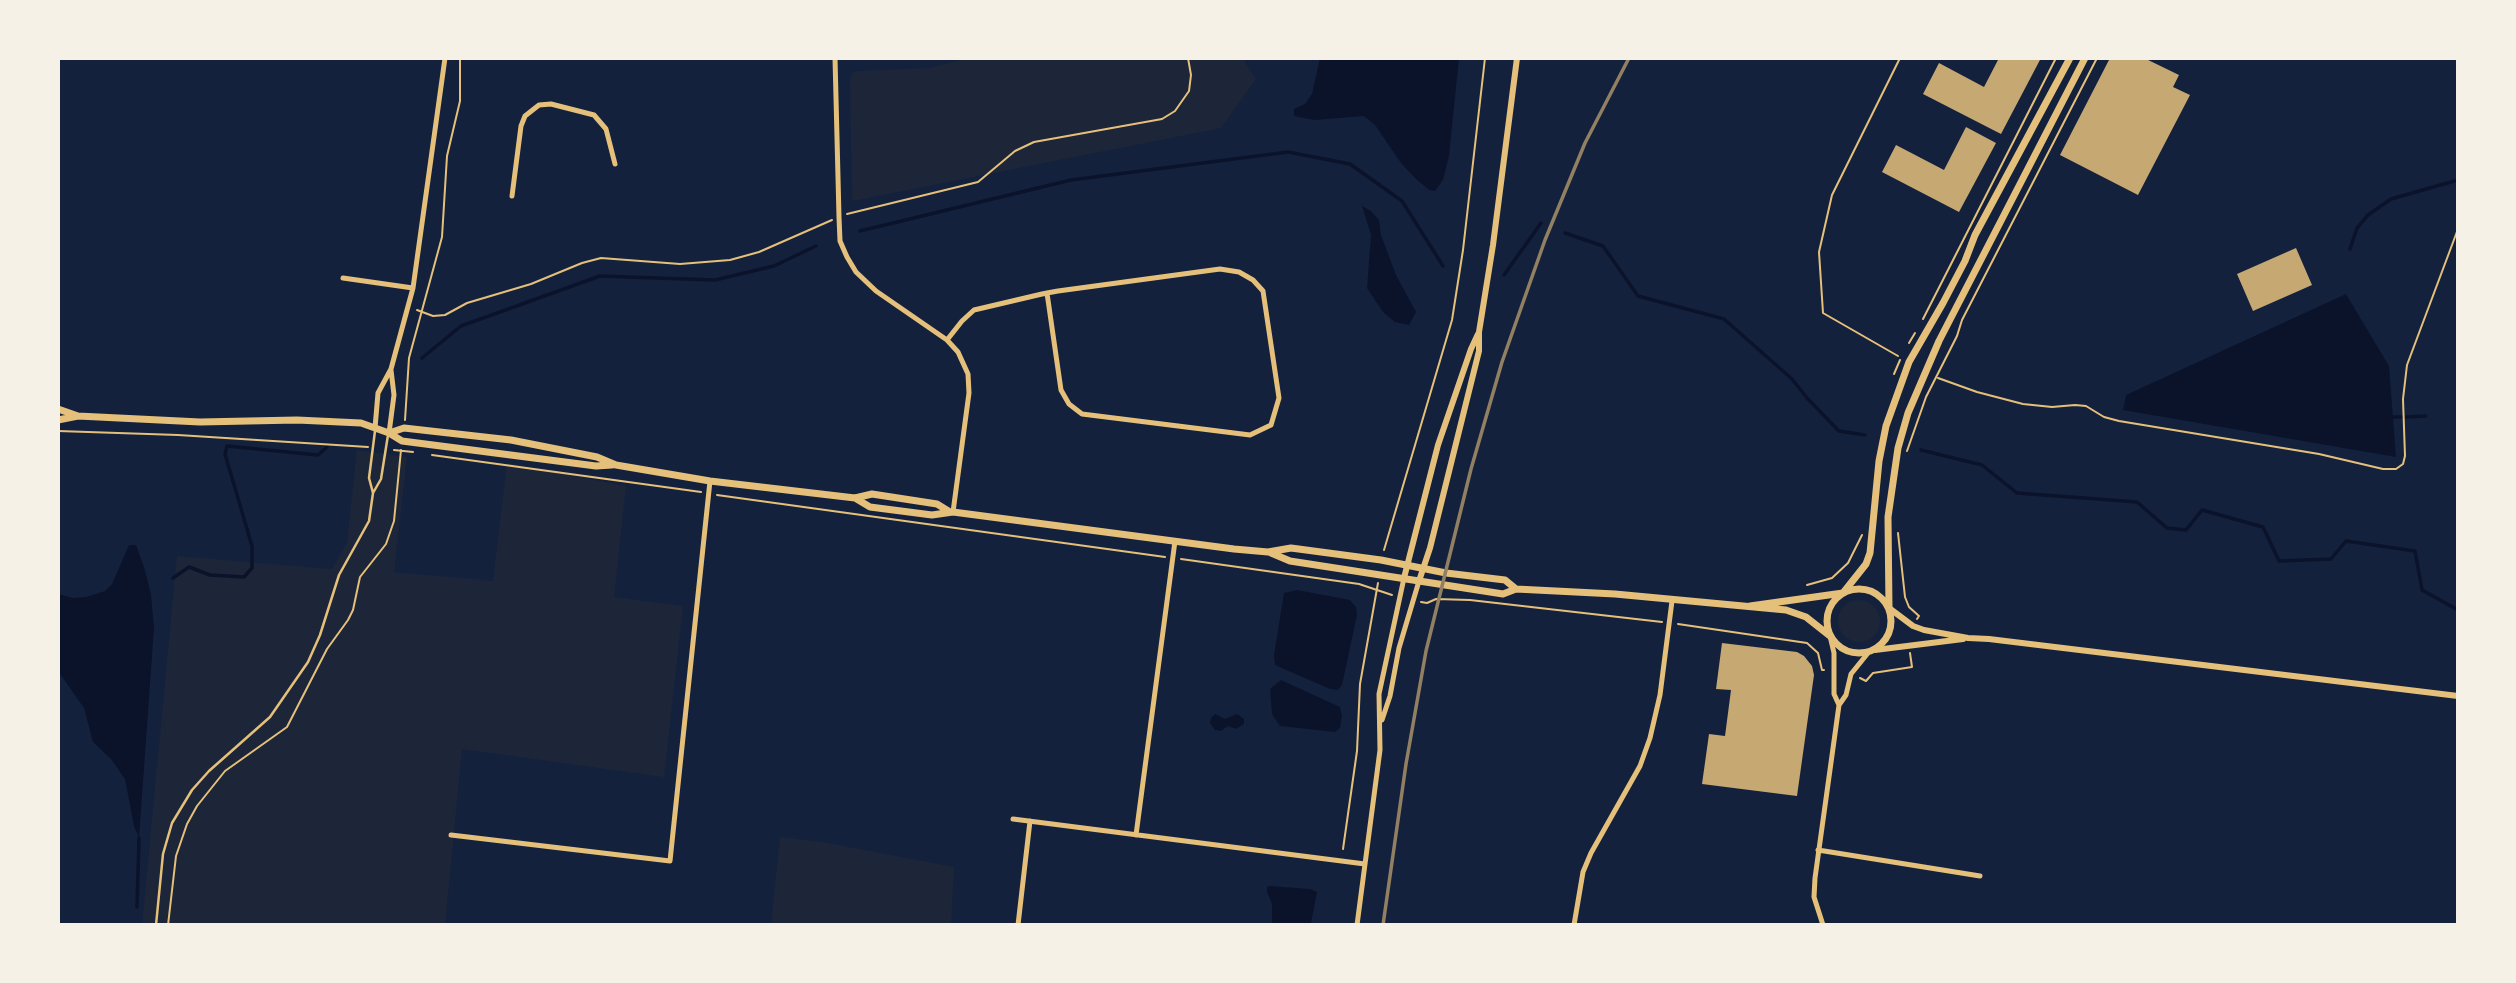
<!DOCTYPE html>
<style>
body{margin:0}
#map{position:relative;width:2516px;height:983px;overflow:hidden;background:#14213d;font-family:"Space Grotesk",sans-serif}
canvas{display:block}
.frame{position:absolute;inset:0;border:60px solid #f6f1e7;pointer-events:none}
</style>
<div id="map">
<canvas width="2516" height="983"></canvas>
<div class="frame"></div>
</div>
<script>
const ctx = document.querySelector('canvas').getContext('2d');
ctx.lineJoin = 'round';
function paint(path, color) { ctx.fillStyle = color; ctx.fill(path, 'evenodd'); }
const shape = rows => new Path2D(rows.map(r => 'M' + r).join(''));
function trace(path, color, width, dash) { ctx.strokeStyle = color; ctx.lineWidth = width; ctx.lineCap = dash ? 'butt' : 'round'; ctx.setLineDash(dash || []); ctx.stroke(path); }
const green = shape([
 [968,58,1242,58,1256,79,1221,128,852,201,850,81,852,73,858,71,929,68],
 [357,450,407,457,394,572,493,581,507,463,626,486,614,597,683,606,664,777,462,749,445,925,142,925,177,556,332,569,347,542],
 '1838 621a21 21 0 1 1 42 0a21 21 0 1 1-42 0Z',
 [780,837,822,842,954,867,951,925,771,925]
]);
const water = shape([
 [1320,58,1459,58,1449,156,1443,180,1435,191,1429,190,1415,178,1401,163,1375,125,1364,116,1314,120,1294,116,1294,109,1305,104,1312,94],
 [1362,206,1371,211,1379,220,1381,235,1396,275,1416,312,1409,325,1395,322,1383,312,1367,288,1371,235],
 [2346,294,2389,366,2396,457,2123,410,2126,395],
 [129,545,136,545,144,567,151,594,154,628,139,838,134,826,125,779,111,759,93,742,84,708,58,671,58,594,73,598,86,597,105,591,112,584],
 [1297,590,1350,600,1356,607,1357,615,1342,685,1338,690,1330,689,1275,665,1274,655,1284,593],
 [1281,680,1340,707,1342,715,1340,728,1335,732,1280,726,1272,714,1270,689],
 [1215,714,1225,719,1237,714,1244,719,1244,724,1236,729,1228,726,1221,731,1215,730,1210,723,1211,718],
 [1270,886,1310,889,1317,892,1311,923,1308,925,1272,925,1272,904,1267,892,1267,887]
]);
const stream = shape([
 [860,231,1071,180,1288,152,1350,164,1402,201,1443,266],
 [1565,233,1603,246,1638,296,1724,319,1792,379,1807,398,1839,431,1865,435],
 [2350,249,2357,228,2368,215,2391,199,2458,180],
 [1504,275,1541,223],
 [422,358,461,326,600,276,715,280,774,266,816,246],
 [2394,417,2402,417],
 [2406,417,2426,416],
 [1921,450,1982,465,2017,493,2137,502,2167,528,2186,530,2202,510,2263,527,2279,561,2331,559,2346,541,2415,551,2422,590,2458,610],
 [173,578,189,567,210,575,244,577,252,568,252,546,225,454,227,446,318,455,327,447],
 [137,907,139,838]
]);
const building = shape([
 [1999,58,2041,58,2001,134,1923,94,1939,63,1984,87],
 [2110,58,2144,58,2179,75,2173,87,2190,95,2138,195,2060,155],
 [1966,127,1996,143,1959,212,1882,172,1896,145,1944,170],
 [2296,248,2312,285,2253,311,2237,274],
 [1722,643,1797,652,1804,656,1812,666,1814,675,1797,796,1702,784,1709,734,1725,736,1731,690,1716,689]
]);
const path = shape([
 [847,214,978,182,1015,151,1034,142,1162,119,1175,111,1189,91,1191,75,1188,58],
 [417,310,433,316,445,315,467,303,531,284,582,263,601,258,680,264,730,260,759,252,832,220],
 [1923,319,2056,58],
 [1909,343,1915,333],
 [1898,356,1823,313,1819,252,1832,195,1900,58],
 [1894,374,1900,360],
 [1938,378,1977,392,2023,404,2052,407,2075,405,2086,406,2104,417,2119,421,2319,454,2383,469,2396,469,2403,464,2405,456,2403,399,2407,365,2458,229],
 [405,420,409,358,442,237,447,156,460,101,460,58],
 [58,431,178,435,368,447],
 [394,450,413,452],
 [1907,451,1926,397,1957,336,1962,320,2097,58],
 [432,455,701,492],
 [717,495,1165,557],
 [1898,533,1905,597,1909,607,1919,616,1917,619],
 [1384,550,1452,320,1463,250,1485,58],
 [1181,559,1359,584,1392,595],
 [1807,585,1832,578,1848,563,1862,535],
 [1421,602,1427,603,1436,599,1470,600,1662,622],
 [1678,624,1807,643,1818,653,1822,670,1824,670],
 [1860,678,1866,681,1873,673,1912,667,1910,653],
 [1343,849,1357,751,1360,684,1378,583],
 [168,925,176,856,187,824,197,806,225,771,287,727,327,649,348,620,353,610,360,577,386,544,394,521,401,450]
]);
const service = shape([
 [373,493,369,478,375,431],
 [156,925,163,854,172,823,192,790,209,771,270,717,308,662,320,635,339,575,369,521,373,493,381,479,388,435]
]);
const minor = shape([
 [835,58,839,217,840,241,847,257,856,272,876,291,947,340,958,352,968,374,969,393,953,512],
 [512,196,521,126,525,116,539,105,551,104,594,115,606,129,615,164],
 [343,278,413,288],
 [947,340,962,321,974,310,1042,294,1047,293,1058,291,1220,269,1239,272,1253,280,1263,291,1279,398,1271,425,1250,435,1082,414,1069,404,1061,390,1047,293],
 [375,428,378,393,391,369,413,288,445,58],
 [389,433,394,395,391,370],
 [1830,636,1834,653,1834,694,1839,705],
 [1382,720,1390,696,1399,648,1419,581],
 [1013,819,1365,864],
 [451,835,670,861,710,481],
 [1136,835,1175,541],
 [1818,850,1980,876],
 [1018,925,1030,821],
 [1357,925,1380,750,1379,694,1404,578],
 [1574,925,1583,872,1591,853,1640,766,1650,738,1660,695,1672,601],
 [1823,925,1814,897,1815,878,1839,705,1846,695,1851,674,1868,653]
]);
const tertiary = shape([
 [1404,578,1438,445,1471,349,1478,334],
 [1419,581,1430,548,1479,351,1479,332,1493,245,1517,58],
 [1889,608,1913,626,1924,630,1968,638,1989,639,2458,696],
 [1875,650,1963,639]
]);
const secondary = shape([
 [58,409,78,416,58,420],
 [78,416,200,422,297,420,361,423,389,433,402,441,596,466,612,465],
 [389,433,404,428,511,440,597,457,616,465,710,481,855,498,872,494,937,504,950,512],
 [855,498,870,507,932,515,953,512,1234,549,1268,552,1291,548,1381,560,1446,573,1505,580,1516,589],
 [1271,553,1290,561,1503,594,1516,589,1615,594,1786,610,1806,617,1830,636],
 '1827 621a32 32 0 1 1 64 0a32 32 0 1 1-64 0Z',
 [1750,606,1843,593,1866,564,1870,553,1879,461,1886,426,1909,362,1943,303,1965,261,1975,235,2070,58],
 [1889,608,1888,517,1898,448,1908,413,1939,341,2085,58]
]);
const rail = shape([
 [1383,925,1406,764,1426,651,1471,469,1502,362,1545,240,1585,143,1629,58]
]);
paint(green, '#1d2539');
paint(water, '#0b132b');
trace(stream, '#0b132b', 3.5);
paint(building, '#c6a872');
trace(path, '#e5c07b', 2);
trace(service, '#e5c07b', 2.5);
trace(minor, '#e5c07b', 5);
trace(tertiary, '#e5c07b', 6);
trace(secondary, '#e5c07b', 7);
trace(rail, '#918062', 3.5);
</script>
